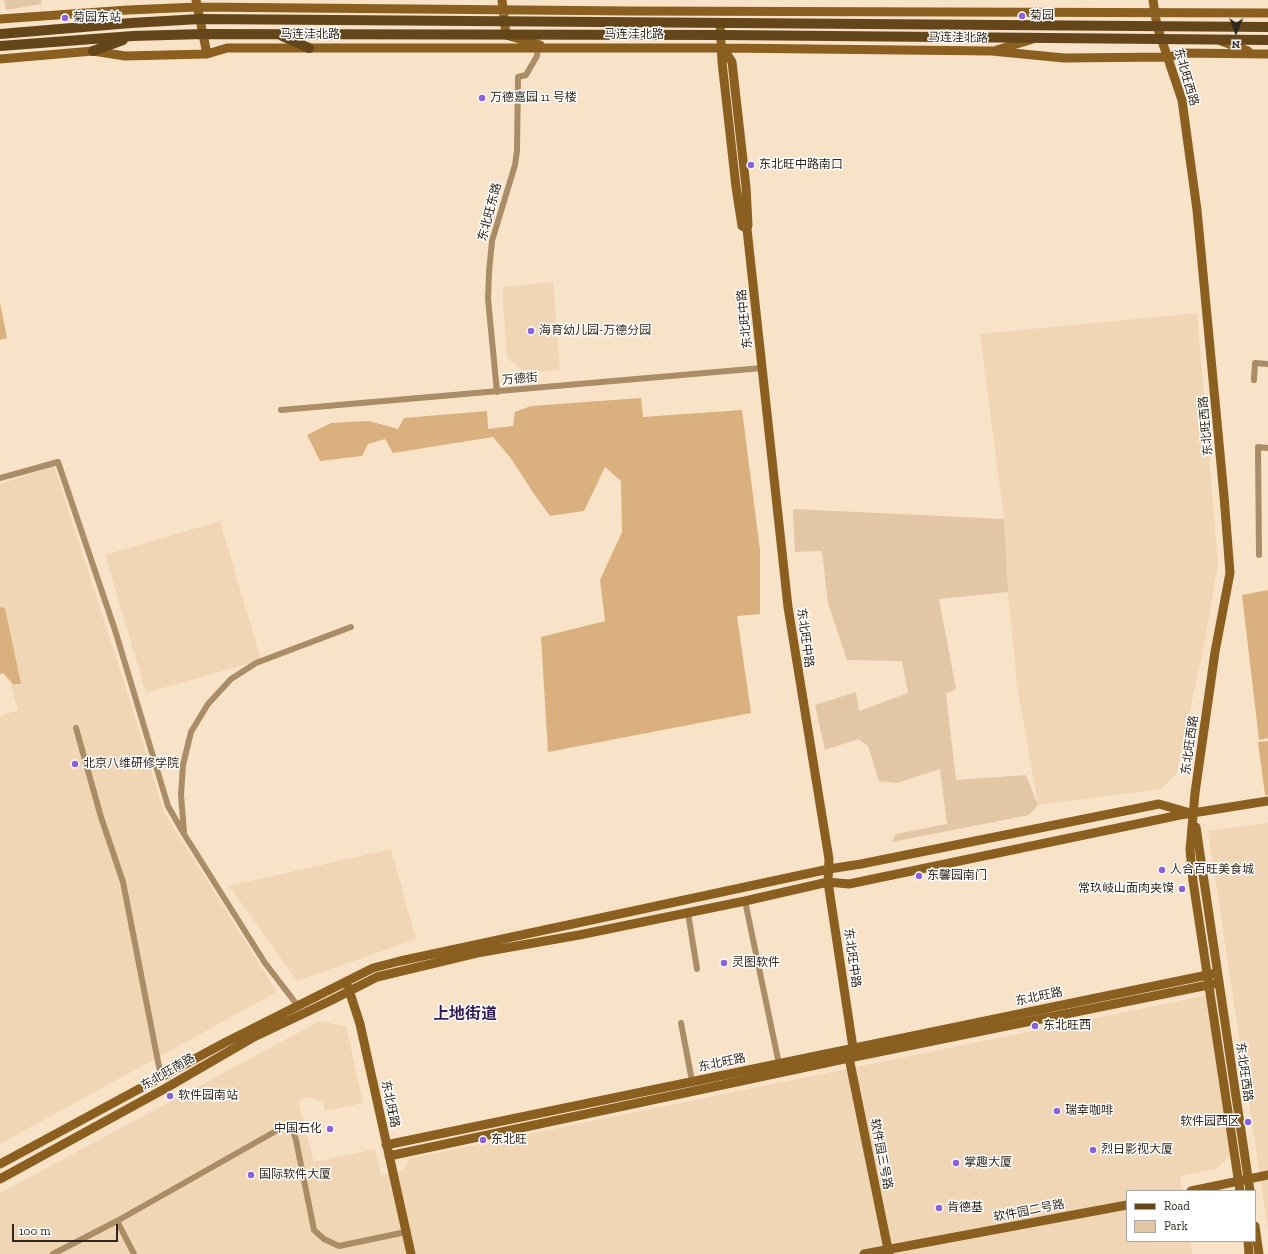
<!DOCTYPE html>
<meta charset="utf-8">
<style>
body{margin:0}
#map{position:relative;width:1268px;height:1254px;overflow:hidden;background:#f9e3c8;font-family:"Zilla Slab",serif}
canvas{display:block}
.legend{position:absolute;left:1126px;top:1190px;width:130px;height:52px;box-sizing:border-box;background:#fff;border:1px solid #aca9a4;margin:0;padding:5px 7px;list-style:none;font-size:12px;color:#2f271c}
.legend li{display:flex;align-items:center;gap:8px;height:20px}
.legend b{width:20px;border:1px solid #aca9a4}
.north{position:absolute;left:1216px;top:12px;width:40px;height:40px;-webkit-text-stroke:3px #fff;paint-order:stroke;rotate:181deg;font-size:11px;font-weight:700;line-height:16px;text-align:center;color:#2f271c}
.north::after{content:'';display:block;margin:auto;width:14px;height:18px;background:#2f271c;clip-path:polygon(50% 0,100% 100%,50% 72%,0 100%)}
.scale{position:absolute;left:12px;top:1224px;width:106px;height:18px;box-sizing:border-box;border:2px solid #2f271c;border-top:0;padding-left:5px;font-size:12px;line-height:14px;white-space:nowrap;color:#2f271c;-webkit-text-stroke:3px #fff;paint-order:stroke}
</style>
<div id="map">
<canvas width="1268" height="1254"></canvas>
<ul class="legend">
<li><b style="height:5px;background:#65461b"></b>Road</li>
<li><b style="height:11px;background:#e2c6a5"></b>Park</li>
</ul>
<div class="north">N</div>
<div class="scale">100 m</div>
</div>
<script>
const ctx = document.querySelector('canvas').getContext('2d');
ctx.lineJoin = 'round';
function paint(path, color) { ctx.fillStyle = color; ctx.fill(path, 'evenodd'); }
const shape = rows => new Path2D(rows.map(r => 'M' + r).join(''));
function trace(path, color, width, dash) { ctx.strokeStyle = color; ctx.lineWidth = width; ctx.lineCap = dash ? 'butt' : 'round'; ctx.setLineDash(dash || []); ctx.stroke(path); }
function write(font, color, halo, rows, align = 'center') {
  ctx.font = font + ' "Zilla Slab","Noto Sans SC",serif'; ctx.lineWidth = 3; ctx.setLineDash([]); ctx.textBaseline = 'middle'; ctx.strokeStyle = halo; ctx.fillStyle = color; for (const [text, x, y, turn = 0] of rows) {
    ctx.save(); ctx.translate(x, y); ctx.rotate((+turn || 0) * Math.PI / 180); ctx.textAlign = isNaN(turn) ? turn : align; if (halo) ctx.strokeText(text, 0, 0); ctx.fillText(text, 0, 0); ctx.restore();
  }
}
const built = shape([
 [553,282,560,370,526,373,507,358,503,303,503,287],
 [1197,313,1218,564,1206,635,1177,773,1161,789,1038,805,1017,685,1008,592,1004,519,980,334],
 [54,466,126,688,164,812,277,992,0,1144,0,716,18,710,0,643,0,484],
 [220,521,261,660,146,693,105,555],
 [1268,823,1268,1229,1208,831],
 [391,849,416,939,297,981,229,886],
 [1208,995,1232,1155,1216,1169,1180,1176,1182,1191,1127,1191,1127,1241,1190,1241,1192,1254,0,1254,0,1193,320,1021,346,1026,363,1103,325,1111,323,1102,308,1097,298,1101,314,1162,375,1149,381,1175,402,1171,411,1158]
]);
const green = shape([
 [4,0,41,0,42,4,6,10],
 [793,509,1004,519,1008,592,939,599,956,689,946,694,956,780,1026,775,1038,805,1029,815,892,842,896,834,947,824,940,769,897,783,879,781,868,746,858,739,825,750,815,705,856,692,859,711,908,693,902,661,847,660,828,603,822,551,795,552]
]);
const forest = shape([
 [0,303,7,338,0,340],
 [641,398,643,417,742,410,760,550,760,614,737,616,751,713,548,752,541,637,605,621,600,580,622,532,621,481,605,467,584,511,550,516,534,494,510,457,493,437,393,453,385,439,368,444,362,456,320,461,307,435,331,423,369,421,398,429,404,418,487,411,488,429,513,426,515,412,531,406],
 [1268,590,1268,738,1259,740,1242,595],
 [0,607,5,608,21,684,13,684,3,673,0,674],
 [1268,741,1268,795,1265,795,1258,742]
]);
const street = shape([
 [1254,380,1255,363,1268,364],
 [497,392,488,299,489,272,492,241,515,165,517,151,518,77,526,75,537,56,538,48],
 [281,410,762,368],
 [0,478,58,462,115,630,168,806,184,834,265,963,298,1006],
 [1259,555,1258,447,1268,448],
 [76,728,101,817,123,882,161,1077],
 [184,832,181,795,183,765,191,732,208,704,231,679,256,663,351,627],
 [745,901,779,1064],
 [688,913,697,969],
 [681,1023,692,1081],
 [117,1221,134,1254],
 [53,1254,117,1221,283,1127,292,1128,296,1140,314,1230,324,1239,339,1246,406,1232]
]);
const secondary = shape([
 [196,0,207,54],
 [502,0,506,35,540,45],
 [1153,0,1157,26,1182,100,1197,210,1224,496,1230,573,1215,652,1195,793,1190,850,1193,881,1240,1191],
 [0,19,128,10,197,7,630,11,1268,13],
 [720,23,722,62,736,187,742,226,747,229],
 [1221,41,1248,51],
 [723,48,732,62,746,187,748,225,747,229,788,607,829,859,828,882,853,1048,849,1058],
 [997,50,1033,39],
 [0,59,93,51,125,56,207,54,227,48,723,48,992,51,1064,58,1169,57,1183,53,1268,54],
 [1196,827,1250,1191],
 [348,987,360,1024,411,1254],
 [849,1058,889,1254],
 [386,1145,1217,973],
 [389,1156,849,1058,1218,983],
 [0,1164,226,1042,373,968,400,961,829,869,861,864,1159,804,1187,812],
 [0,1179,166,1088,252,1038,332,1000,377,977,477,953,579,935,745,901,828,882,849,884,1180,815,1268,801],
 [1191,1191,1268,1175],
 [1255,1226,1259,1254],
 [1248,1241,1249,1254],
 [864,1254,1127,1205]
]);
const primary = shape([
 [0,34,131,23,200,19,1268,27],
 [282,36,309,48],
 [0,46,133,36,203,34,721,35,1268,40],
 [93,51,123,40]
]);
const markers = [
 [1022,16,4,"#8c61db"],
 [65,18,4,"#8c61db"],
 [482,98,4,"#8c61db"],
 [751,165,4,"#8c61db"],
 [531,331,4,"#8c61db"],
 [75,764,4,"#8c61db"],
 [1162,870,4,"#8c61db"],
 [919,876,4,"#8c61db"],
 [1182,889,4,"#8c61db"],
 [724,963,4,"#8c61db"],
 [1035,1026,4,"#8c61db"],
 [170,1096,4,"#8c61db"],
 [1057,1111,4,"#8c61db"],
 [1248,1122,4,"#8c61db"],
 [330,1129,4,"#8c61db"],
 [483,1140,4,"#8c61db"],
 [1093,1150,4,"#8c61db"],
 [956,1163,4,"#8c61db"],
 [251,1175,4,"#8c61db"],
 [939,1208,4,"#8c61db"]
];
const poiNames = [
 ["菊园",1030,16],
 ["菊园东站",73,18],
 ["万德嘉园 11 号楼",490,98],
 ["东北旺中路南口",759,165],
 ["海育幼儿园-万德分园",539,331],
 ["北京八维研修学院",83,764],
 ["人合百旺美食城",1170,870],
 ["东馨园南门",927,876],
 ["常玖岐山面肉夹馍",1174,889,"right"],
 ["灵图软件",732,963],
 ["东北旺西",1043,1026],
 ["软件园南站",178,1096],
 ["瑞幸咖啡",1065,1111],
 ["软件园西区",1240,1122,"right"],
 ["中国石化",322,1129,"right"],
 ["东北旺",491,1140],
 ["烈日影视大厦",1101,1150],
 ["掌趣大厦",964,1163],
 ["国际软件大厦",259,1175],
 ["肯德基",947,1208]
];
const streetNames = [
 ["马连洼北路",310,35],
 ["马连洼北路",634,35],
 ["马连洼北路",958,38,1],
 ["东北旺西路",1186,77,74],
 ["东北旺东路",490,212,-75],
 ["东北旺中路",745,319,-96],
 ["万德街",520,379,-5],
 ["东北旺西路",1206,426,-95],
 ["东北旺中路",805,638,82],
 ["东北旺西路",1190,745,-82],
 ["东北旺中路",852,958,82],
 ["东北旺路",1039,997,-12],
 ["东北旺路",722,1063,-12],
 ["东北旺南路",168,1072,-30],
 ["东北旺西路",1244,1072,82],
 ["东北旺路",390,1104,78],
 ["软件园三号路",881,1154,79],
 ["软件园二号路",1029,1211,-11]
];
const districtNames = [
 ["上地街道",465,1014]
];
paint(built, '#f1d6b6');
paint(green, '#e2c6a5');
paint(forest, '#d9b07e');
trace(street, '#aa8c66', 6);
trace(secondary, '#8b5f20', 9);
trace(primary, '#65461b', 10);
for (const [x, y, r, color] of markers) { const dot = new Path2D(); dot.arc(x, y, r, 0, 2 * Math.PI); ctx.fillStyle = color; ctx.fill(dot); trace(dot, '#fff', 1.5); }
write('12px', '#2f271c', '#fff', poiNames, 'left');
write('12px', '#2f271c', '#fff', streetNames);
write('bold 16px', '#341f59', '#fff', districtNames);
</script>
